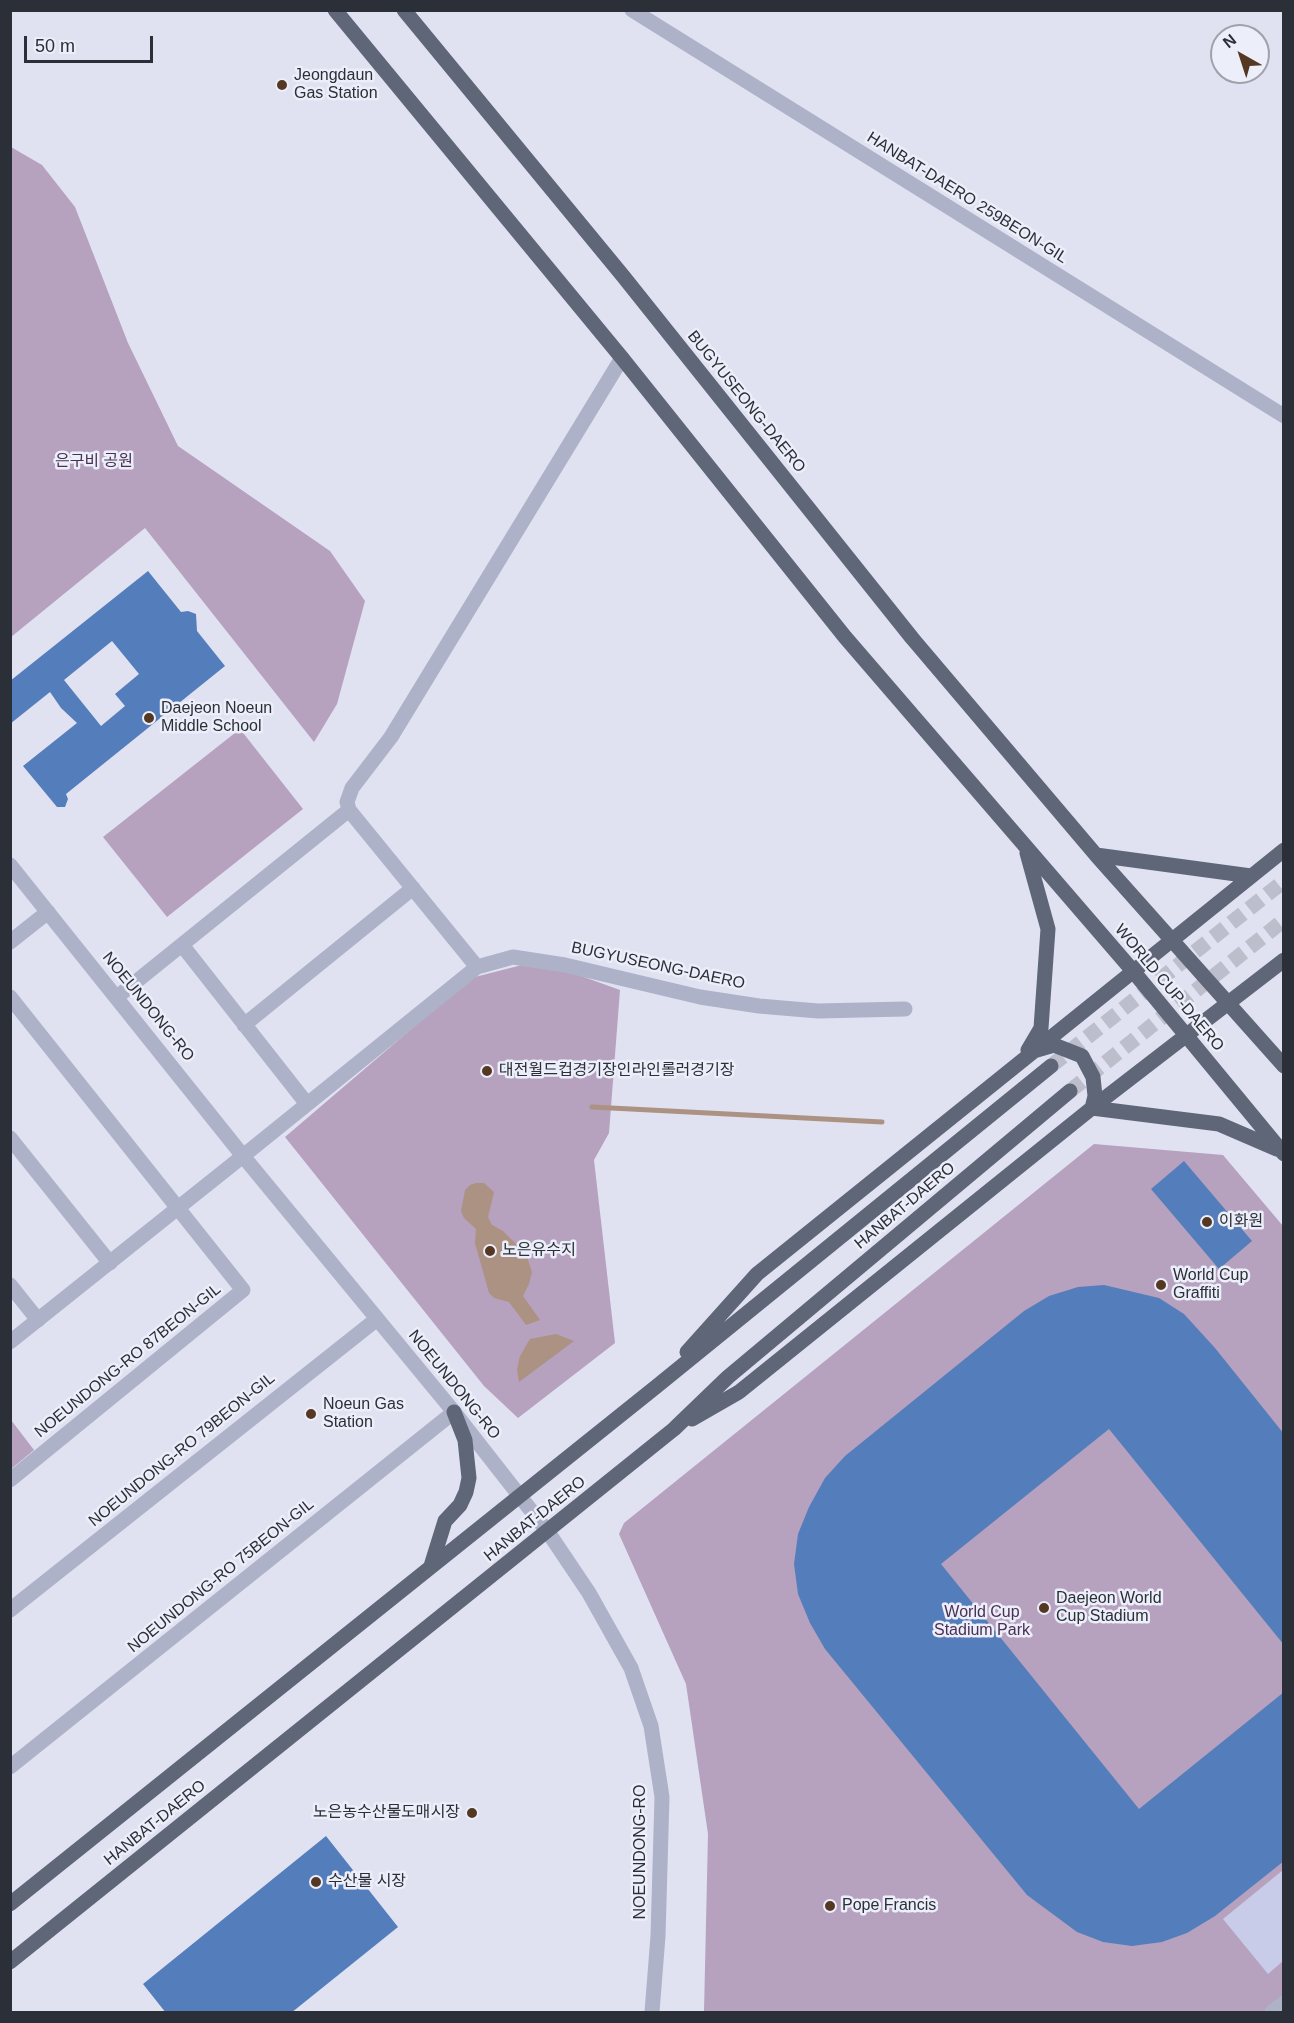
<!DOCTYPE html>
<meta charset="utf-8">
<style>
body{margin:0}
#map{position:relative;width:1294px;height:2023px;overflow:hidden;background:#e0e2f1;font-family:Arial,sans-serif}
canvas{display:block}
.frame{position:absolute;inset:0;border:12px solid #2b2f37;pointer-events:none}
.north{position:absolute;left:1210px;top:24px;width:60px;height:60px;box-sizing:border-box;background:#eceef9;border:2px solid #9fa2ab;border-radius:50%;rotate:321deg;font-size:16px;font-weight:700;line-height:24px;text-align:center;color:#2b2f37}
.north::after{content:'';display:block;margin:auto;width:21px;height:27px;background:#553824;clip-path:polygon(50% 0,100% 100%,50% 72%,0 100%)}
.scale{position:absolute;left:24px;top:36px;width:129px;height:27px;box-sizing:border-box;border:3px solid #2b2f37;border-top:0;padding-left:8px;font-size:18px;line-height:21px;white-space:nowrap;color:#2b2f37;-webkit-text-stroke:4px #eceef9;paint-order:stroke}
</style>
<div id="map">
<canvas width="1294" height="2023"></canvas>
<div class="frame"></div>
<div class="north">N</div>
<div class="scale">50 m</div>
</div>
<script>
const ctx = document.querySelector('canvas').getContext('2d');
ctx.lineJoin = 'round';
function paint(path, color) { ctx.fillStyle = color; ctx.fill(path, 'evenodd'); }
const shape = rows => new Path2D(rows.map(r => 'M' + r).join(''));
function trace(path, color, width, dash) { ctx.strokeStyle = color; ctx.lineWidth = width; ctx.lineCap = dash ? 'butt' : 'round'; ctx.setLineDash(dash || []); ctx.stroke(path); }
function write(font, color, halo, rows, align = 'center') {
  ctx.font = font + ' Arial,"Noto Sans KR",sans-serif'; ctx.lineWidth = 5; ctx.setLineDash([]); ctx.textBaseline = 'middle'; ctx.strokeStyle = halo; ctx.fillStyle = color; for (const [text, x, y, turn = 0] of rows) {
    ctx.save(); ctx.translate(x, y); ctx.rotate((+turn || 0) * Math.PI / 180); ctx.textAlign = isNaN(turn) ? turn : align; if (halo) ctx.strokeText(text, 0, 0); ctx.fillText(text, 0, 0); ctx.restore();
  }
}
const green = shape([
 [11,147,42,165,75,207,128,343,178,446,330,551,365,601,337,704,314,742,145,528,11,637],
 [240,729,303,809,167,917,103,837],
 [522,965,570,972,620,990,609,1133,594,1160,615,1343,518,1418,484,1386,285,1137,471,978],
 [1094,1144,1223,1155,1283,1226,1283,2012,704,2012,708,1834,686,1684,619,1534,624,1523],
 [11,1420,34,1450,11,1469,10,1469]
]);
const plaza = shape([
 [1283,1870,1283,1961,1268,1974,1223,1919]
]);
const water = shape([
 [476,1183,484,1183,494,1192,488,1217,492,1225,503,1231,526,1254,532,1272,529,1284,523,1296,540,1320,526,1325,509,1302,494,1298,489,1293,475,1243,476,1229,464,1218,461,1211,465,1190,470,1185],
 [556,1334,574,1341,519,1382,517,1370,520,1356,530,1339]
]);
const stream = shape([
 [592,1107,882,1122]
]);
const building = shape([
 [148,571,181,612,188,611,196,614,197,631,225,666,66,794,68,799,65,807,57,807,23,766,77,723,61,708,50,692,10,724,10,681],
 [112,641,139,674,115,694,125,706,101,726,64,680],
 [1184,1161,1252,1241,1219,1269,1151,1189],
 [1104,1285,1159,1298,1184,1314,1215,1348,1284,1434,1284,1645,1109,1429,941,1564,1139,1809,1284,1692,1284,1861,1215,1916,1187,1933,1162,1942,1132,1946,1103,1942,1077,1932,1027,1895,825,1649,810,1623,798,1594,794,1564,798,1534,809,1507,825,1478,845,1456,1024,1311,1049,1296,1078,1287],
 [326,1836,398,1927,291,2013,166,2013,143,1984]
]);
const primaryTunnel = shape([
 [1051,1066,1284,881],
 [1070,1091,1284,920]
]);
const minor = shape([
 [349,810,347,802,352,788,391,737,622,358],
 [10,865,243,1156,454,1412,548,1532,589,1593,631,1668,651,1726,662,1797,658,1936,652,2012],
 [182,945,307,1104],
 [10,997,243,1290,10,1480],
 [117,997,349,810,477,967],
 [244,1025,413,888],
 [10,1138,110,1263],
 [243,1156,477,967,513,957,565,965,700,997,759,1006,818,1011,905,1009],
 [10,1285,38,1320],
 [10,1610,377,1319],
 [10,1767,454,1412]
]);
const tertiary = shape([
 [632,10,1284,416],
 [10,942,48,912],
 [10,1342,243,1156],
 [1272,2012,1284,2003]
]);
const primary = shape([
 [335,10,622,358,845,637,1133,971,1284,1154],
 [404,10,623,276,912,638,1096,855,1284,1066],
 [1027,853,1048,929,1041,1028,1028,1050],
 [1096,855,1251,876],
 [1037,1050,1054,1045,1082,1056,1093,1077,1095,1096,1092,1108,1219,1124,1277,1149],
 [687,1352,757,1274,1284,850],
 [692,1419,739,1392,1092,1108,1284,960],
 [431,1566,445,1521,460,1505,466,1492,469,1478,465,1440,454,1412],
 [10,1904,657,1386,1051,1066],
 [10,1962,674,1429,728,1377,1070,1091]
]);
const markers = [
 [282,85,6,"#553824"],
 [149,718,6,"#553824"],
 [487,1071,6,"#553824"],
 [1207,1222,6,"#553824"],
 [490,1251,6,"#553824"],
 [1161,1285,6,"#553824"],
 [311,1414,6,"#553824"],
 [1044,1608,6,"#553824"],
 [472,1813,6,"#553824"],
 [316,1882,6,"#553824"],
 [830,1906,6,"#553824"]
];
const poiNames = [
 ["Jeongdaun",294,76],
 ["Gas Station",294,94],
 ["Daejeon Noeun",161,709],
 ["Middle School",161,727],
 ["대전월드컵경기장인라인롤러경기장",499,1071],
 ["이화원",1219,1222],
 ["노은유수지",502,1251],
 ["World Cup",1173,1276],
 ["Graffiti",1173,1294],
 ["Noeun Gas",323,1405],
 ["Station",323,1423],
 ["Daejeon World",1056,1599],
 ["Cup Stadium",1056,1617],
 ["노은농수산물도매시장",460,1813,"right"],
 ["수산물 시장",328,1882],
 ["Pope Francis",842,1906]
];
const streetNames = [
 ["HANBAT-DAERO 259BEON-GIL",967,198,32],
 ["BUGYUSEONG-DAERO",746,402,51],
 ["BUGYUSEONG-DAERO",658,966,12],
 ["WORLD CUP-DAERO",1169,988,50],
 ["NOEUNDONG-RO",148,1007,51],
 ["HANBAT-DAERO",905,1206,-40],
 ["NOEUNDONG-RO 87BEON-GIL",128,1361,-39],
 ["NOEUNDONG-RO",454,1385,51],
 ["NOEUNDONG-RO 79BEON-GIL",182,1450,-39],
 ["HANBAT-DAERO",535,1519,-39],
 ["NOEUNDONG-RO 75BEON-GIL",221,1576,-39],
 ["HANBAT-DAERO",155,1823,-39],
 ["NOEUNDONG-RO",641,1852,-90]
];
const parkNames = [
 ["은구비 공원",94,462],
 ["World Cup",982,1613],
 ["Stadium Park",982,1631]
];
paint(green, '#b6a1bf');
paint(plaza, '#c9cce8');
paint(water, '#ac9282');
trace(stream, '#ac9282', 5);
paint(building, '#547ebb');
trace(primaryTunnel, '#bcbecc', 15, [15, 8]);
trace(minor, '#adb2c8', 15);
trace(tertiary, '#adb2c8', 15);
trace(primary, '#5e6678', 15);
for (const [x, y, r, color] of markers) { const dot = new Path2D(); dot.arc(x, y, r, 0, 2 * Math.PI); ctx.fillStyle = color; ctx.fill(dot); trace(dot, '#eceef9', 2); }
write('16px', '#2b2f37', '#eceef9', poiNames, 'left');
write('16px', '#2b2f37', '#eceef9', streetNames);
write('16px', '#4a3154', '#eceef9', parkNames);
</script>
